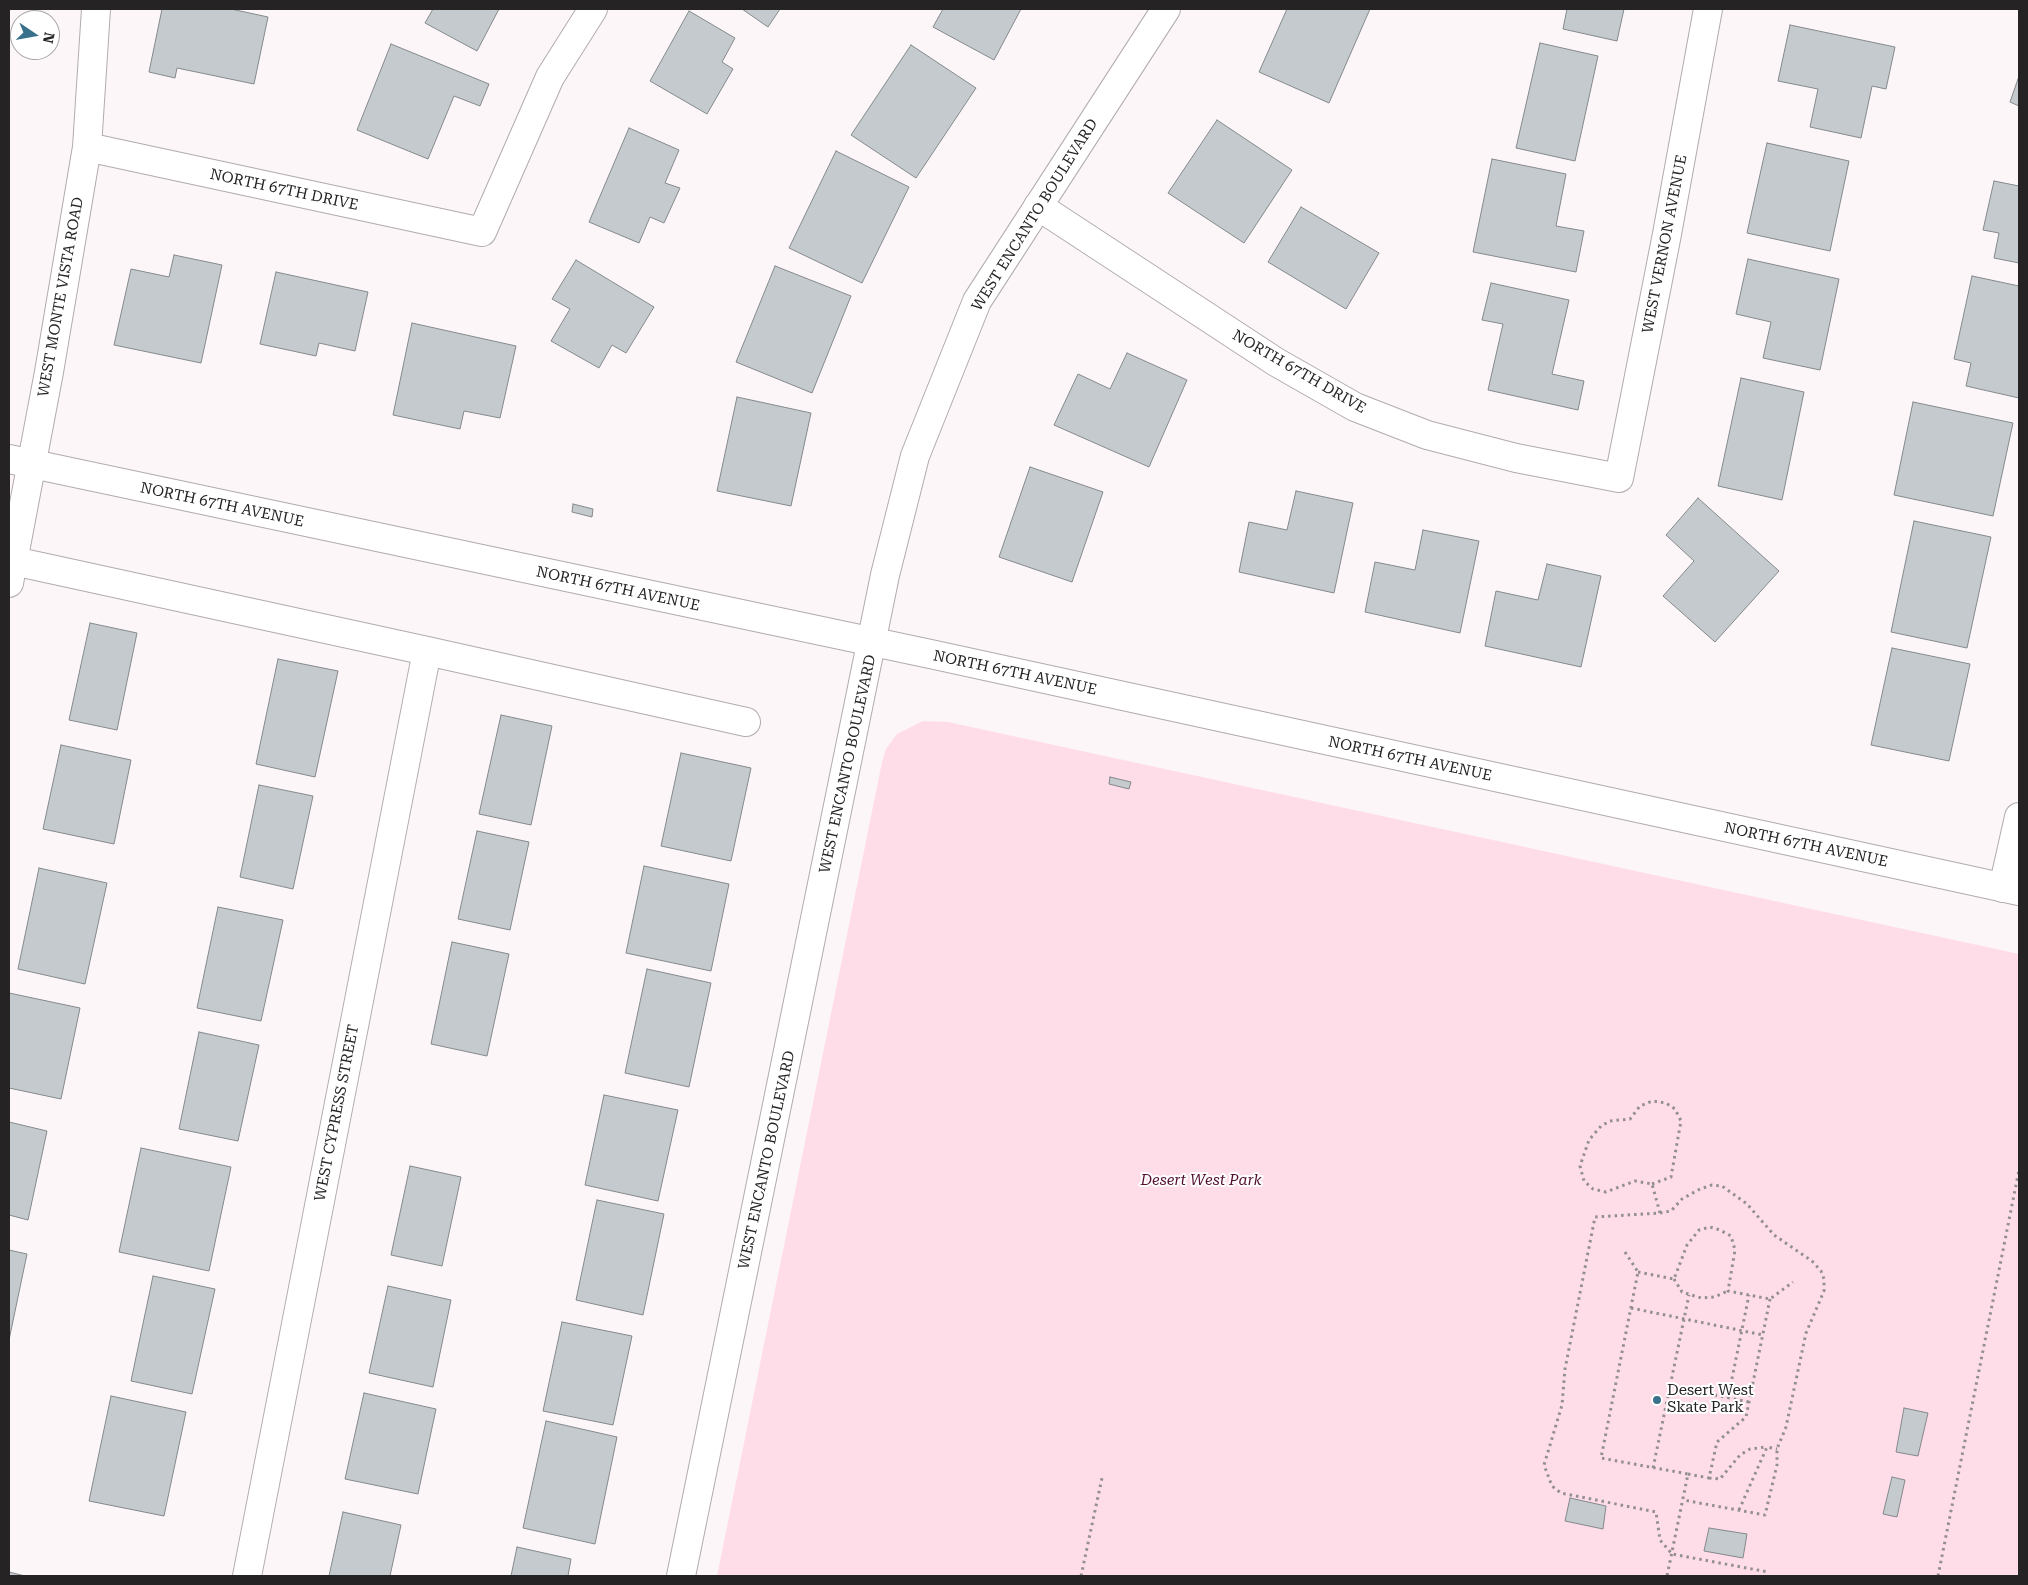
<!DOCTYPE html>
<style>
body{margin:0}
#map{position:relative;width:2028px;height:1585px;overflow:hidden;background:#fdf6f8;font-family:"Roboto Serif",serif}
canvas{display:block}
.frame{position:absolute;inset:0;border:10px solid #252323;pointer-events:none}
.north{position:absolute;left:10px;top:10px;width:50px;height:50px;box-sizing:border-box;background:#fff;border:1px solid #a8a7a7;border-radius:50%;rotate:102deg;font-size:14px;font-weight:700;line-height:20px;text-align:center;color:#252323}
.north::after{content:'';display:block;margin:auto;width:18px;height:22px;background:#39718b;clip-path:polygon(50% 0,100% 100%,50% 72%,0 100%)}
</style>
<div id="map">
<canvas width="2028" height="1585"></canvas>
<div class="frame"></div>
<div class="north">N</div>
</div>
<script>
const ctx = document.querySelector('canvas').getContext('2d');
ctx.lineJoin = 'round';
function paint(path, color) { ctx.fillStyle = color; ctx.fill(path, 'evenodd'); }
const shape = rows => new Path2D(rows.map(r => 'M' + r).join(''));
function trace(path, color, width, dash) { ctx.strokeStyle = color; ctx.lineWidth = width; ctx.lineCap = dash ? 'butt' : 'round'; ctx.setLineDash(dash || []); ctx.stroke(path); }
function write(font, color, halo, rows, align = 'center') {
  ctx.font = font + ' "Roboto Serif",serif'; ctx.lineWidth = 4; ctx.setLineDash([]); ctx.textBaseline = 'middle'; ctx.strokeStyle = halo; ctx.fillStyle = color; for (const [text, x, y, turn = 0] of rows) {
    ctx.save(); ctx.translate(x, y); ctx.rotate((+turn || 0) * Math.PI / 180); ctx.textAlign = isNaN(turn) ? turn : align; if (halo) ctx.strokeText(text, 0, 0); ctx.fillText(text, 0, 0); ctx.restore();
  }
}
const green = shape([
 [923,721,948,722,2019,954,2019,1576,717,1576,882,762,886,749,897,734]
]);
const building = shape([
 [162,9,231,9,268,17,254,84,177,68,175,78,149,72,162,9],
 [433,9,499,9,477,51,425,23,433,9],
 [742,9,780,9,768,27,742,9],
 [943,9,1021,9,994,60,933,27,943,9],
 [1287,9,1370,9,1329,103,1259,72,1287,9],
 [1567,9,1624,9,1617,41,1563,29,1567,9],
 [689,11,735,38,722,62,733,69,707,114,650,81,689,11],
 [1790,25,1895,47,1886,89,1872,86,1861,138,1810,127,1818,89,1778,81,1790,25],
 [1540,43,1598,56,1575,161,1516,148,1540,43],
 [391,44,489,84,480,106,454,96,428,159,357,130,391,44],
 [911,45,976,88,916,178,851,135,911,45],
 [2019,76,2019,106,2010,102,2019,76],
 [1217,120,1292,170,1244,243,1168,193,1217,120],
 [629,128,679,150,665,183,680,188,664,223,650,217,639,243,589,222,629,128],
 [1767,143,1849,161,1830,251,1747,233,1767,143],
 [836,151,909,187,862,283,789,248,836,151],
 [1492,159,1566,174,1556,226,1584,231,1576,272,1473,252,1492,159],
 [1994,181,2019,186,2019,263,1994,258,1999,233,1983,230,1994,181],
 [1301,207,1379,253,1346,309,1268,262,1301,207],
 [174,255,222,265,201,363,114,345,131,269,169,277,174,255],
 [1748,259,1839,279,1820,370,1763,358,1771,322,1736,314,1748,259],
 [576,260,654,307,626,353,612,345,599,368,551,341,570,309,552,299,576,260],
 [775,266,851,296,812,393,736,362,775,266],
 [276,272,368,292,355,351,319,343,316,356,260,344,276,272],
 [1972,276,2019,286,2019,398,1966,386,1971,363,1954,359,1972,276],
 [1491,283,1569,300,1552,374,1584,381,1578,410,1488,390,1503,324,1482,320,1491,283],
 [412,323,516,346,500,418,464,411,460,429,393,415,412,323],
 [1127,353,1187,380,1149,467,1054,425,1078,374,1110,389,1127,353],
 [1741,378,1804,392,1782,500,1718,486,1741,378],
 [737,397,811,413,791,506,717,491,737,397],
 [1913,402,2013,423,1993,516,1894,495,1913,402],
 [1030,467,1103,492,1072,582,999,557,1030,467],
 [1296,491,1353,503,1334,593,1239,572,1249,522,1287,530,1296,491],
 [1698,498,1779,571,1715,642,1663,596,1694,561,1666,535,1698,498],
 [573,504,593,509,592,517,572,512,573,504],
 [1914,521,1991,537,1967,648,1891,632,1914,521],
 [1423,530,1479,541,1460,633,1365,612,1375,562,1415,570,1423,530],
 [1547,564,1601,576,1581,667,1485,646,1496,591,1538,600,1547,564],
 [90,623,137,633,117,730,69,720,90,623],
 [1892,648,1970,664,1949,761,1871,745,1892,648],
 [278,659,338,671,315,777,256,764,278,659],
 [501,715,552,726,531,825,479,814,501,715],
 [61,745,131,760,114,844,43,829,61,745],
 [681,753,751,768,731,861,661,846,681,753],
 [1110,777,1131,782,1129,789,1109,784,1110,777],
 [259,785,313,796,293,889,240,877,259,785],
 [477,831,529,842,510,930,458,919,477,831],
 [644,866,729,884,711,971,626,953,644,866],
 [39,868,107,883,85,984,18,969,39,868],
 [218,907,283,920,261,1021,197,1008,218,907],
 [452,942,509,954,487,1056,431,1044,452,942],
 [647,969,711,983,689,1087,625,1073,647,969],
 [9,993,80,1008,61,1099,9,1088,9,993],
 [199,1032,259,1045,238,1141,179,1129,199,1032],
 [604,1095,678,1110,658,1201,585,1185,604,1095],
 [9,1122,47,1131,28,1220,9,1215,9,1122],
 [141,1148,231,1167,209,1271,119,1252,141,1148],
 [410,1166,461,1177,442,1266,391,1255,410,1166],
 [597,1200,664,1214,643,1315,576,1300,597,1200],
 [9,1250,27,1254,9,1340,9,1250],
 [153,1276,215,1289,192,1394,131,1381,153,1276],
 [388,1286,451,1300,433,1387,369,1373,388,1286],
 [562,1322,632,1336,613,1425,543,1411,562,1322],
 [364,1393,436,1409,418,1494,345,1479,364,1393],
 [111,1396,186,1412,164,1516,89,1501,111,1396],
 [1904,1408,1928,1413,1918,1456,1896,1452,1904,1408],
 [546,1421,617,1437,595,1544,523,1528,546,1421],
 [1892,1477,1905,1480,1897,1517,1883,1514,1892,1477],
 [1570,1498,1606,1506,1603,1529,1565,1521,1570,1498],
 [343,1512,401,1525,390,1576,329,1576,343,1512],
 [1709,1528,1747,1534,1743,1558,1704,1551,1709,1528],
 [517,1547,571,1559,568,1576,511,1576,517,1547],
 [9,1572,25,1576,9,1576,9,1572]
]);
const path = shape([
 [1652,1184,1671,1177,1681,1121,1675,1109,1666,1103,1652,1101,1640,1106,1630,1119,1610,1121,1601,1126,1589,1140,1580,1166,1584,1181,1593,1189,1606,1192,1635,1181,1652,1184,1660,1213,1595,1217,1565,1369,1562,1405,1544,1465,1552,1486,1561,1493,1656,1512,1660,1540,1672,1554,1768,1572],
 [1660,1213,1671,1211,1682,1199,1700,1189,1712,1185,1722,1186,1747,1204,1774,1235,1812,1261,1821,1271,1824,1279,1824,1291,1806,1333,1786,1427,1777,1449,1777,1465,1765,1515,1683,1500],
 [1625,1252,1638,1272,1601,1458,1688,1474,1667,1576],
 [1638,1272,1674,1279,1687,1245,1699,1230,1710,1227,1720,1230,1731,1236,1735,1250,1728,1291,1770,1299,1793,1282],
 [1674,1279,1682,1292,1701,1298,1714,1297,1728,1291],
 [1631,1308,1763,1335],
 [1670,1386,1749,1402],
 [1728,1398,1749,1295],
 [1653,1468,1689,1295],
 [1688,1474,1709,1478,1717,1442,1746,1417,1770,1299],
 [1709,1478,1720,1479,1740,1455,1750,1449,1766,1447],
 [1739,1510,1767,1447,1777,1449],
 [1081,1576,1102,1478],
 [1938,1576,2019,1170]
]);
const minor = shape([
 [87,147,482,232,550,77,593,9],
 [1038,206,1276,362,1355,407,1427,435,1516,458,1619,478,1667,234,1708,9],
 [9,560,427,651,746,722],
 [9,583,49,372,87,147,96,9],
 [2003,888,2019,817],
 [247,1576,427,651]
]);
const tertiary = shape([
 [681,1576,885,575,915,456,977,301,1166,9]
]);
const secondary = shape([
 [9,459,935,655,2019,891]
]);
const markers = [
 [1657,1400,5,"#39718b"]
];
const streetNames = [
 ["NORTH 67TH DRIVE",284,190,12],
 ["WEST ENCANTO BOULEVARD",1035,215,-58],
 ["WEST VERNON AVENUE",1665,244,-79],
 ["WEST MONTE VISTA ROAD",61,297,-80],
 ["NORTH 67TH DRIVE",1299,372,30],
 ["NORTH 67TH AVENUE",222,505,12],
 ["NORTH 67TH AVENUE",618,589,12],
 ["NORTH 67TH AVENUE",1015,673,12],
 ["NORTH 67TH AVENUE",1410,759,12],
 ["WEST ENCANTO BOULEVARD",848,764,-78],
 ["NORTH 67TH AVENUE",1806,845,12],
 ["WEST CYPRESS STREET",337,1113,-79],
 ["WEST ENCANTO BOULEVARD",767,1160,-78]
];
const parkNames = [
 ["Desert West Park",1201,1181]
];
const poiNames = [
 ["Desert West",1667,1391],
 ["Skate Park",1667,1408]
];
paint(green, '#ffdde8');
paint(building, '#c4cacd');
trace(building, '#84898c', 1);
trace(minor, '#b2abad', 30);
trace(tertiary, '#b2abad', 30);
trace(secondary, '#b2abad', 30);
trace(path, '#938f90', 3, [2.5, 4]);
trace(minor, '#fff', 28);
trace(tertiary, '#fff', 28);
trace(secondary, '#fff', 28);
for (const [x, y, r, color] of markers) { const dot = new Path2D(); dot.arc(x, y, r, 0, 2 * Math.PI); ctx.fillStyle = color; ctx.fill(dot); trace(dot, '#fff', 2); }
write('15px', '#252323', '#fff', streetNames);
write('italic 15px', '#540d2f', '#fff', parkNames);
write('15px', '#252323', '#fff', poiNames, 'left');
</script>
